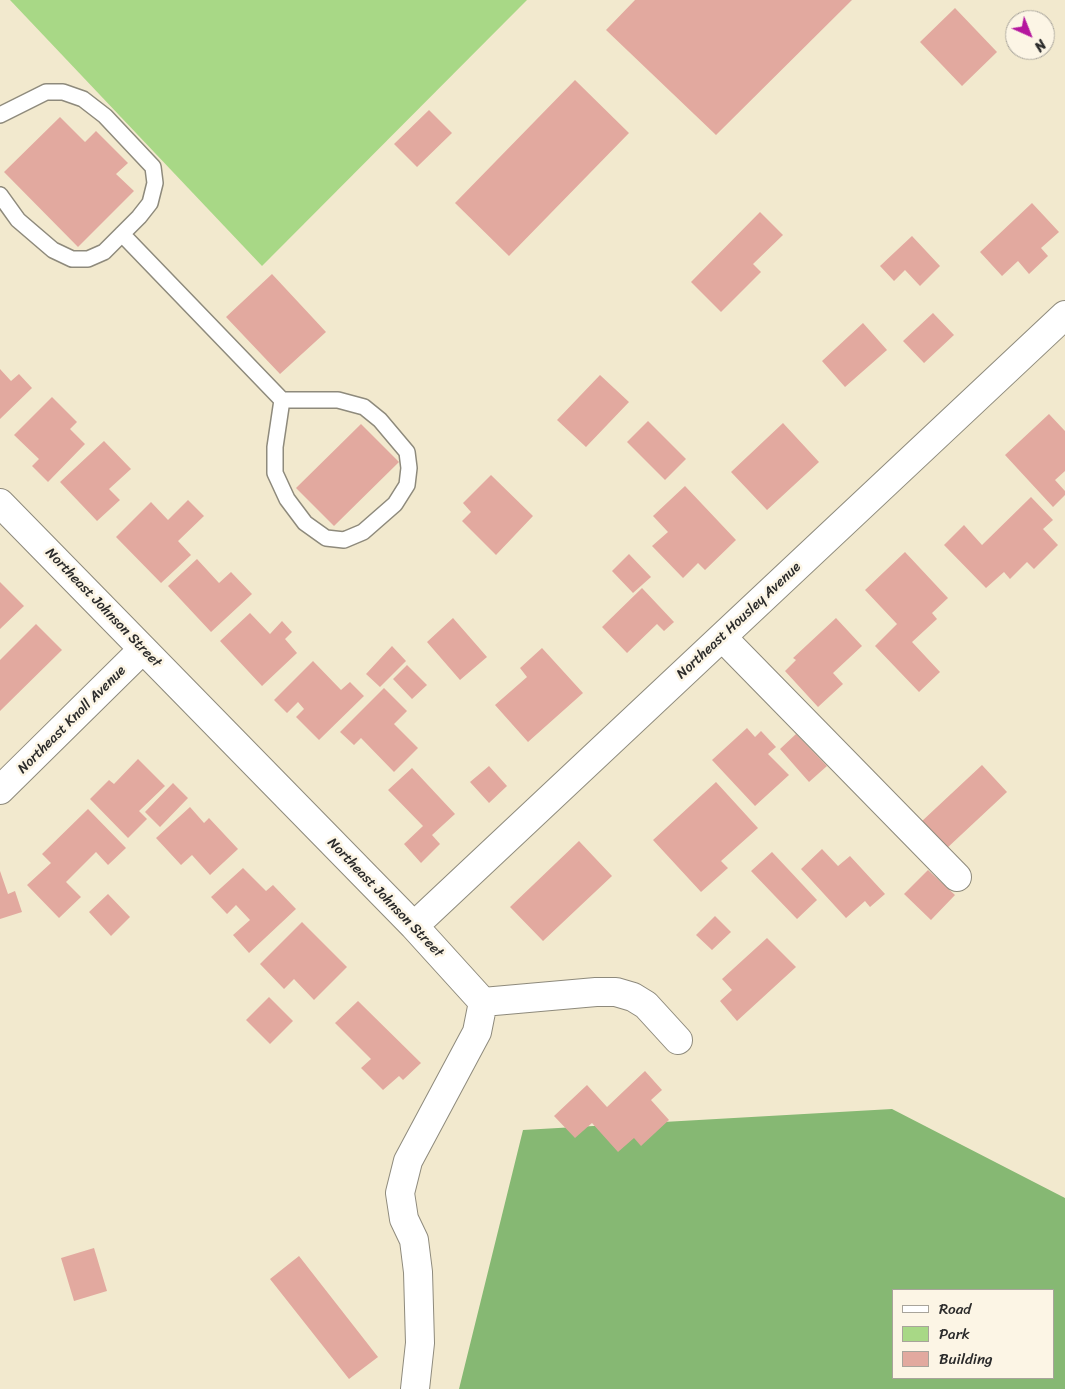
<!DOCTYPE html>
<style>
body{margin:0}
#map{position:relative;width:1065px;height:1389px;overflow:hidden;background:#f2e9ce;font-family:Sriracha,sans-serif}
canvas{display:block}
.legend{position:absolute;left:892px;top:1289px;width:162px;height:90px;box-sizing:border-box;background:#fcf5e5;border:1px solid #a8a49b;margin:0;padding:6px 9px;list-style:none;font-size:15px;color:#2b2b2b}
.legend li{display:flex;align-items:center;gap:10px;height:25px}
.legend b{width:25px;border:1px solid #a8a49b}
.north{position:absolute;left:1005px;top:10px;width:50px;height:50px;box-sizing:border-box;background:#fcf5e5;border:1px solid #a8a49b;border-radius:50%;rotate:136deg;font-size:14px;font-weight:700;line-height:20px;text-align:center;color:#2b2b2b}
.north::after{content:'';display:block;margin:auto;width:18px;height:22px;background:#b5179e;clip-path:polygon(50% 0,100% 100%,50% 72%,0 100%)}
</style>
<div id="map">
<canvas width="1065" height="1389"></canvas>
<ul class="legend">
<li><b style="height:6px;background:#fff"></b>Road</li>
<li><b style="height:14px;background:#a8d886"></b>Park</li>
<li><b style="height:14px;background:#e2a99f"></b>Building</li>
</ul>
<div class="north">N</div>
</div>
<script>
const ctx = document.querySelector('canvas').getContext('2d');
ctx.lineJoin = 'round';
function paint(path, color) { ctx.fillStyle = color; ctx.fill(path, 'evenodd'); }
const shape = rows => new Path2D(rows.map(r => 'M' + r).join(''));
function trace(path, color, width, dash) { ctx.strokeStyle = color; ctx.lineWidth = width; ctx.lineCap = dash ? 'butt' : 'round'; ctx.setLineDash(dash || []); ctx.stroke(path); }
function write(font, color, halo, rows, align = 'center') {
  ctx.font = font + ' Sriracha,sans-serif'; ctx.lineWidth = 5; ctx.setLineDash([]); ctx.textBaseline = 'middle'; ctx.strokeStyle = halo; ctx.fillStyle = color; for (const [text, x, y, turn = 0] of rows) {
    ctx.save(); ctx.translate(x, y); ctx.rotate((+turn || 0) * Math.PI / 180); ctx.textAlign = isNaN(turn) ? turn : align; if (halo) ctx.strokeText(text, 0, 0); ctx.fillText(text, 0, 0); ctx.restore();
  }
}
const green = shape([
 [10,0,527,0,262,266]
]);
const forest = shape([
 [892,1109,1065,1198,1065,1389,459,1389,523,1130],
 [894,1290,1054,1290,1054,1378,894,1378]
]);
const building = shape([
 [635,0,852,0,716,135,606,30],
 [955,8,997,52,962,86,920,42],
 [575,80,629,133,509,256,455,203],
 [429,110,452,133,417,167,394,144],
 [60,117,85,142,96,131,128,163,116,174,134,191,78,247,4,172],
 [1032,203,1059,232,1041,248,1048,256,1029,274,1018,261,1002,276,980,252],
 [760,212,783,235,753,264,761,272,721,312,691,282],
 [912,236,940,266,920,286,905,270,894,281,880,266],
 [272,274,326,332,280,374,226,317],
 [933,313,954,335,924,363,903,341],
 [863,323,887,350,845,387,822,361],
 [0,369,11,381,19,374,32,388,0,419],
 [600,375,629,402,586,447,557,420],
 [52,397,77,422,70,429,85,444,48,482,32,466,39,459,14,435],
 [1049,414,1065,431,1065,471,1055,480,1065,491,1065,495,1053,507,1005,455],
 [648,421,686,459,665,480,627,442],
 [783,423,819,462,767,510,731,472],
 [361,424,399,462,334,526,296,488],
 [104,441,131,469,109,489,120,500,97,521,60,482],
 [491,475,533,516,496,555,462,521,471,512,463,503],
 [685,486,736,540,705,570,698,563,683,578,652,546,668,532,653,516],
 [1031,497,1053,520,1043,529,1058,545,1034,569,1027,562,1010,579,1004,572,986,588,944,545,964,525,982,545],
 [188,500,204,516,178,541,191,555,161,583,116,537,151,502,168,520],
 [905,552,948,598,932,613,937,619,912,642,940,672,919,692,875,646,897,624,865,590],
 [629,554,651,577,633,593,612,571],
 [197,559,219,583,231,572,252,594,211,632,168,586],
 [0,582,24,606,0,629],
 [642,588,674,622,664,631,657,624,627,653,602,627],
 [250,613,270,634,282,621,292,632,285,639,297,653,262,686,220,641],
 [453,618,487,657,460,680,427,642],
 [836,618,862,646,833,673,843,684,818,707,785,671,796,660,793,658],
 [36,624,62,650,0,711,0,660],
 [392,646,406,661,380,687,366,674],
 [542,648,583,693,528,742,495,705,527,677,520,668],
 [313,661,341,690,350,682,364,696,319,740,296,717,304,709,298,702,287,713,274,700],
 [407,665,427,685,412,699,393,679],
 [384,688,407,711,394,724,418,748,394,772,361,738,354,745,340,732],
 [747,728,755,737,761,731,776,747,768,754,789,775,755,806,712,760],
 [796,734,827,766,809,782,780,749],
 [138,759,165,786,139,811,147,819,128,838,90,799,109,780,114,784],
 [982,765,1007,792,946,849,921,822],
 [489,766,507,786,489,803,470,782],
 [412,768,455,814,432,835,440,844,421,863,404,844,423,826,388,790],
 [716,782,758,828,721,861,728,868,701,892,653,840],
 [173,783,188,798,160,827,145,812],
 [190,807,204,823,209,818,238,849,210,875,192,855,181,865,156,838],
 [88,809,126,848,108,865,96,852,66,882,81,897,59,918,27,885,51,863,42,854],
 [579,841,612,876,543,941,510,907],
 [822,849,838,866,850,856,885,894,870,907,865,901,846,918,801,869],
 [772,852,817,900,797,919,751,871],
 [243,868,266,891,273,885,296,909,249,953,233,935,250,920,236,905,227,914,211,897],
 [928,870,955,895,931,920,904,894],
 [0,871,8,894,15,891,22,912,0,919],
 [108,894,130,917,111,936,89,912],
 [715,916,731,932,712,950,696,935],
 [302,922,347,967,314,1000,294,979,284,989,260,964],
 [767,938,796,967,737,1021,720,1001,732,990,722,979],
 [269,997,293,1021,270,1044,246,1020],
 [358,1001,421,1063,403,1080,399,1076,383,1090,361,1068,371,1059,335,1023],
 [645,1071,662,1090,651,1100,669,1120,641,1146,634,1138,618,1152,592,1123,575,1138,554,1116,587,1085,607,1107],
 [94,1248,107,1291,74,1301,61,1258],
 [299,1256,378,1357,349,1379,270,1279]
]);
const lane = shape([
 [0,115,46,92,63,92,83,99,105,116,153,167,155,183,150,203,139,217,104,252,88,259,72,259,53,250,18,220,0,195],
 [122,234,282,400,275,447,275,473,287,499,305,523,326,538,344,540,363,532,395,504,407,485,409,468,407,452,380,420,364,407,338,400,282,400]
]);
const street = shape([
 [0,503,414,926,483,1002],
 [722,637,957,877],
 [0,790,143,649],
 [414,926,1065,315],
 [483,1002,596,992,616,992,633,997,646,1005,678,1040],
 [415,1389,420,1343,418,1272,414,1240,404,1219,400,1193,408,1161,477,1032,483,1002]
]);
const streetNames = [
 ["Northeast Johnson Street",103,608,46],
 ["Northeast Housley Avenue",739,621,-43],
 ["Northeast Knoll Avenue",72,720,-45],
 ["Northeast Johnson Street",385,898,46]
];
paint(green, '#a8d886');
paint(forest, '#86b873');
paint(building, '#e2a99f');
trace(lane, '#8e8a7c', 18);
trace(street, '#8e8a7c', 30);
trace(lane, '#fff', 15);
trace(street, '#fff', 28);
write('14px', '#2b2b2b', '#fcf5e5', streetNames);
</script>
